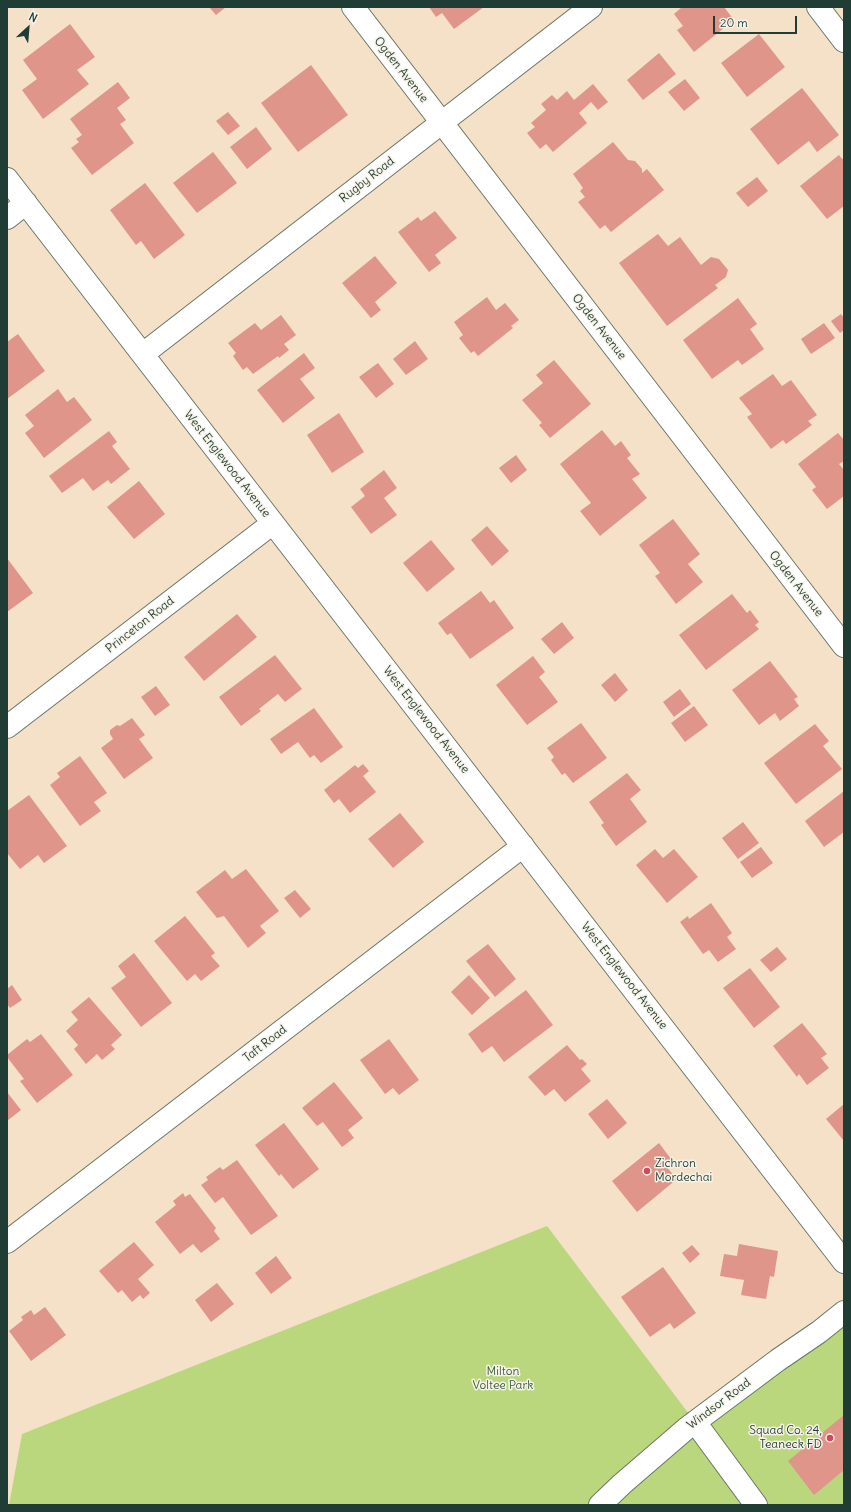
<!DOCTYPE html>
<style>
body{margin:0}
#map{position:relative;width:851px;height:1512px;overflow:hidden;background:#f5e0c8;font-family:Delius,sans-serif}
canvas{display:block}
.frame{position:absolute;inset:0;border:8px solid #1f3d34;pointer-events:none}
.north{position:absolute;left:8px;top:8px;width:40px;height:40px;-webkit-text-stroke:3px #f7f3e8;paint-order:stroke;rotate:26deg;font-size:11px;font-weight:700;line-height:16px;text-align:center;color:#1f3d34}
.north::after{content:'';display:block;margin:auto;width:14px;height:18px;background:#1f3d34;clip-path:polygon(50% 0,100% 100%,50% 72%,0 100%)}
.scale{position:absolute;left:713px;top:16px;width:84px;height:18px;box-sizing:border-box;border:2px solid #1f3d34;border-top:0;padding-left:5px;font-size:12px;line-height:14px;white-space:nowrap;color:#1f3d34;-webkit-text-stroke:3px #f7f3e8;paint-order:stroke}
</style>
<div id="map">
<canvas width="851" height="1512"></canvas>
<div class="frame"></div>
<div class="north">N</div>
<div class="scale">20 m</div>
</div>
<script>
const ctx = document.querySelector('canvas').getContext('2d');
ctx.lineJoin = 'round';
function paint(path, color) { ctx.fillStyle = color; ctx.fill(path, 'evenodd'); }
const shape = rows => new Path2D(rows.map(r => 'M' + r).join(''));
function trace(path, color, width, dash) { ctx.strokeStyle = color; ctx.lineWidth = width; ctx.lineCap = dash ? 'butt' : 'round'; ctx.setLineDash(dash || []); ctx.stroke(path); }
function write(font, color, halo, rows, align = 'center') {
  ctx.font = font + ' Delius,sans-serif'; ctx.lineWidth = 3; ctx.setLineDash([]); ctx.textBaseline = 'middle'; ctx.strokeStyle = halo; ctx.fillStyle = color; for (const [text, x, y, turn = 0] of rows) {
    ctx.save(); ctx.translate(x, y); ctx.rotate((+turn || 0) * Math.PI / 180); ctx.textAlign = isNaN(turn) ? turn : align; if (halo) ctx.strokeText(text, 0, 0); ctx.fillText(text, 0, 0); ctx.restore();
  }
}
const green = shape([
 [547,1226,695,1422,844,1312,844,1505,9,1505,22,1434]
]);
const building = shape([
 [209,7,226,7,216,15],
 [429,7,484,7,454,29,442,13,436,17],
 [682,7,724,7,734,20,694,52,677,30,683,26,674,14],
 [70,24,95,57,77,70,89,84,43,119,22,90,37,79,23,60],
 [759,34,785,67,747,97,721,63],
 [659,53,676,74,643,100,627,80],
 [311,65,348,115,298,152,261,103],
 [685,79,700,98,684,111,668,92],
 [118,82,130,98,117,108,126,120,120,124,134,143,92,175,71,148,79,142,76,139,82,135,70,119],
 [593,84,608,102,598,110,591,102,579,113,587,123,553,152,546,144,540,149,527,133,535,127,531,123,546,110,541,104,552,95,557,100,567,91,574,100],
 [802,88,839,135,817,152,809,141,778,165,750,129],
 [228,112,240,126,228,135,216,121],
 [256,127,272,149,247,169,230,147],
 [613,142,628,160,635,161,642,169,642,173,647,169,664,190,611,232,605,225,600,229,578,202,585,197,580,191,583,188,573,174],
 [213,152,237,183,197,213,173,183],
 [839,155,842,159,844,158,844,206,827,219,800,186],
 [757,177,768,191,748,207,736,193],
 [145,183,185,235,154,259,141,241,136,245,110,210],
 [435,211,457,238,435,255,441,263,429,272,398,232,418,217,421,221],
 [658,234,668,246,680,237,701,265,711,257,719,259,728,270,726,277,715,285,718,288,667,326,619,263],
 [375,256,397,283,375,302,381,310,371,318,342,283],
 [487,297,496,310,505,303,519,320,511,326,513,328,478,356,474,351,471,353,459,338,463,335,454,322],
 [738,298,757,324,750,329,764,349,742,365,738,360,712,379,683,340],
 [841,314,844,318,844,330,840,333,831,321],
 [281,315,296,335,284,344,289,350,279,358,278,356,253,374,247,367,243,370,233,356,236,353,228,343,255,323,261,330],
 [824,323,835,338,811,354,801,339],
 [18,334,45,371,7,399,7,342],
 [415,341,428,359,406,375,393,359],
 [304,353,315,368,300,379,315,398,283,423,257,390],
 [554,360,591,404,550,438,539,425,542,423,522,400,543,383,536,375],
 [378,363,394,384,376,398,359,377],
 [773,374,782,386,791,380,817,415,808,421,812,425,786,444,783,440,771,449,747,417,752,414,739,398],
 [58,389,67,402,74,397,92,420,44,458,25,433,34,426,25,415],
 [339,413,364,452,332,473,307,435],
 [602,430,615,446,621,441,631,455,627,458,640,474,632,479,647,498,600,536,580,511,591,503,560,464],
 [109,431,117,442,112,446,130,469,111,484,108,480,93,491,83,478,62,493,49,476],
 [838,433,844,440,844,461,839,464,844,470,844,496,827,509,812,490,816,487,798,464],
 [516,455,527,470,511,483,499,468],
 [384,470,397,488,384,498,397,515,371,534,351,507,365,496,360,489],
 [139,481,165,514,134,539,107,507],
 [673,519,700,554,688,564,703,582,676,604,655,576,660,573,639,545],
 [487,526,509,551,492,566,471,540],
 [431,540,455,569,427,592,403,563],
 [7,558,33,593,7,612],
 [481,591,490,603,494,600,514,628,470,659,451,633,447,635,438,623],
 [732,594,747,613,750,610,759,622,755,625,759,629,706,670,679,635],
 [237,614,257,637,204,681,184,657],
 [562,622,574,638,554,654,541,639],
 [275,655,302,689,285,702,278,694,259,709,261,711,241,726,219,697],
 [533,656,545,672,539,677,558,702,527,725,496,685],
 [770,661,798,697,794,699,799,706,780,721,775,713,759,725,732,690],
 [615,673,628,690,615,702,601,685],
 [156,686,170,705,155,716,141,697],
 [680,689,691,704,674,717,663,702],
 [694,706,708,725,685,742,671,723],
 [314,708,343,747,321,763,314,755,310,758,298,742,281,754,270,739],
 [132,718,145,735,139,739,153,758,124,779,101,748,113,739,110,734,110,730,117,725,120,726],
 [581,723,607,758,573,783,565,773,562,775,551,760,554,757,547,748],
 [815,724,829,741,823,746,842,769,796,804,764,763],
 [80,756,107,793,94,802,101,811,80,826,50,785,60,777,57,773],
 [363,764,369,771,363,776,376,792,350,813,339,799,334,803,324,790,355,765,358,768],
 [627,773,641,790,630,799,647,822,616,846,601,825,604,823,589,802],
 [844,791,844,832,824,847,805,821],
 [29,795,67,846,44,863,38,855,20,869,7,853,7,811],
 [400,813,424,842,393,868,368,839],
 [743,822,759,843,738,859,722,838],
 [761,847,773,863,752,878,740,862],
 [655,849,663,858,674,849,698,877,667,903,636,865],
 [246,869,279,911,260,926,266,933,248,948,224,916,217,918,196,892,225,870,232,879],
 [295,890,311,909,300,918,284,898],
 [711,903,732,933,727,937,736,949,718,962,709,950,703,954,680,922,688,916,689,919],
 [185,916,215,953,211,956,220,966,201,981,195,974,187,981,154,941],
 [488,944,516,979,495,997,466,961],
 [777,947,787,959,771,972,760,960],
 [134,953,172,1003,141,1027,111,988,126,977,118,966],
 [750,968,780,1007,754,1028,723,988],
 [469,975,490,998,472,1015,451,992],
 [12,985,22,1000,10,1008,7,1004,7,989],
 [526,990,553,1025,504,1062,492,1046,482,1053,468,1034],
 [89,997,122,1035,111,1045,115,1049,102,1060,97,1054,86,1064,74,1049,78,1045,66,1031,78,1020,71,1012],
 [802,1023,827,1054,821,1058,829,1068,807,1085,799,1074,797,1077,773,1046],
 [41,1034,73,1075,37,1103,20,1081,24,1079,7,1057,7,1055,27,1039,30,1042],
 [389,1039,419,1080,399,1095,393,1088,385,1094,360,1060],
 [567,1045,580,1060,582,1059,587,1064,581,1069,591,1081,565,1102,554,1089,545,1096,528,1077],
 [334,1082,363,1118,348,1130,354,1138,342,1147,323,1122,317,1126,302,1108],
 [7,1092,21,1110,7,1121],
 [607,1099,627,1123,608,1139,588,1114],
 [844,1104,844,1141,826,1119],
 [284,1123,319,1169,293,1189,281,1174,279,1176,255,1145],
 [659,1143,671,1159,664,1164,677,1179,637,1212,612,1181],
 [237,1160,278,1216,251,1235,223,1197,215,1203,201,1185,208,1180,206,1177,220,1167,223,1170],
 [183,1193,185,1197,190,1194,216,1228,214,1231,220,1239,201,1253,193,1244,180,1254,155,1222,176,1205,173,1201],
 [134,1242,154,1265,138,1279,150,1293,143,1299,140,1295,132,1302,122,1290,118,1293,99,1271],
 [739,1244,778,1251,774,1277,770,1276,766,1299,741,1295,744,1280,720,1276,724,1254,737,1256],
 [692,1245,700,1254,690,1263,682,1253],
 [276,1256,292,1278,271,1294,255,1273],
 [663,1267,696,1313,674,1329,670,1323,650,1337,621,1297],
 [217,1283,234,1304,211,1322,195,1300],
 [45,1307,66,1335,31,1361,9,1331,23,1320,21,1317,31,1310,34,1315],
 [844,1415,844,1470,814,1495,788,1461]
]);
const minor = shape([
 [353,7,844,646],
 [818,7,844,41],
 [7,179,844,1262],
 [7,218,26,203],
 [143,354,591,7],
 [7,727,273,523],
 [7,1242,523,846],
 [695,1422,756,1505],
 [600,1505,622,1484,687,1428,778,1360,819,1332,844,1312]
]);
const markers = [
 [647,1171,4,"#d1495b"],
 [830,1438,4,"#d1495b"]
];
const streetNames = [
 ["Ogden Avenue",401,70,52],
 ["Rugby Road",367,180,-38],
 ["Ogden Avenue",599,327,52],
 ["West Englewood Avenue",227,464,52],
 ["Ogden Avenue",796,584,52],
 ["Princeton Road",140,625,-38],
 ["West Englewood Avenue",426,720,52],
 ["West Englewood Avenue",624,976,52],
 ["Taft Road",265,1044,-38],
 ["Windsor Road",719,1404,-37]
];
const poiNames = [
 ["Zichron",655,1164],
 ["Mordechai",655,1178],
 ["Squad Co. 24,",822,1431,"right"],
 ["Teaneck FD",822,1445,"right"]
];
const parkNames = [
 ["Milton",503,1372],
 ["Voltee Park",503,1386]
];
paint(green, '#bad77d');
paint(building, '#e0958a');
trace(minor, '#6a7668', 24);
trace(minor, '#fff', 22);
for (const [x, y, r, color] of markers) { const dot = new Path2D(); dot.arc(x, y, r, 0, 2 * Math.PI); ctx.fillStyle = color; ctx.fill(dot); trace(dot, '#f7f3e8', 1.5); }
write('12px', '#1f3d34', '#f7f3e8', streetNames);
write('12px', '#1f3d34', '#f7f3e8', poiNames, 'left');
write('12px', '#3e5c43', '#f7f3e8', parkNames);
</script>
